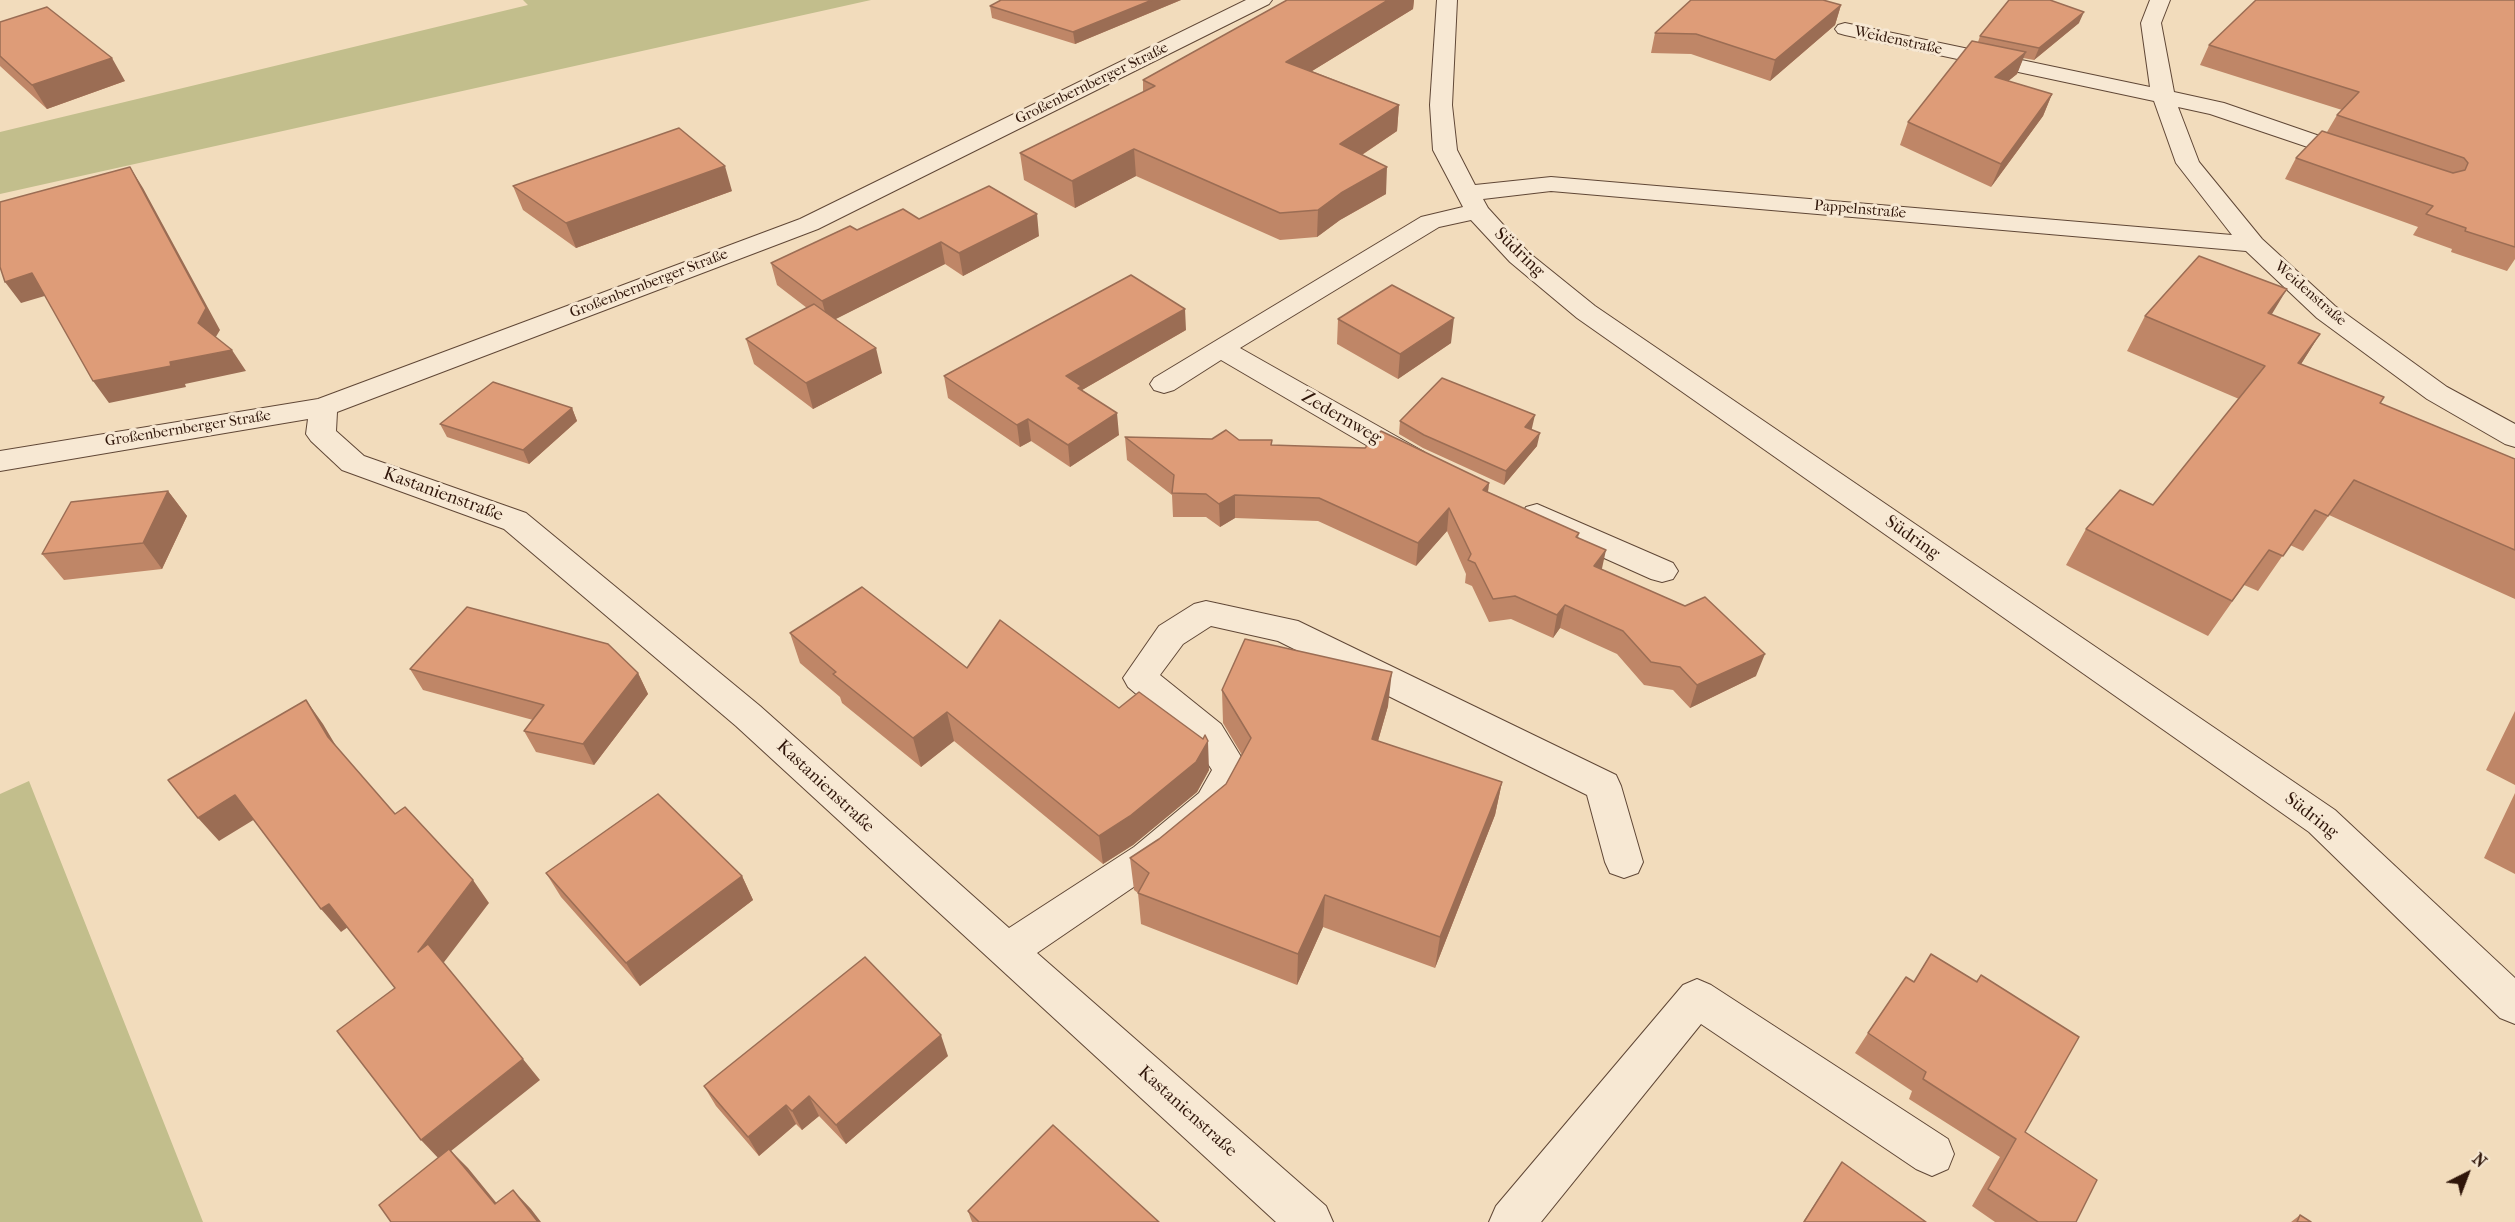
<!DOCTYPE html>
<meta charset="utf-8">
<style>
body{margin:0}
#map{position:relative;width:2515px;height:1222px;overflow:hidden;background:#f2dcbc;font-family:"IM FELL French Canon",serif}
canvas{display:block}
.north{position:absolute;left:2437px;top:1144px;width:60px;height:60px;-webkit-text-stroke:4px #f7e8d3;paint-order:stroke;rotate:42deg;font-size:16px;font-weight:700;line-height:24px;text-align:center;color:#2f1509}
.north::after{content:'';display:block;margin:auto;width:21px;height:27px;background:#2f1509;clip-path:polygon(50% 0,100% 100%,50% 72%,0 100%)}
</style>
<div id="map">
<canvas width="2515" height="1222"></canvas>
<div class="north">N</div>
</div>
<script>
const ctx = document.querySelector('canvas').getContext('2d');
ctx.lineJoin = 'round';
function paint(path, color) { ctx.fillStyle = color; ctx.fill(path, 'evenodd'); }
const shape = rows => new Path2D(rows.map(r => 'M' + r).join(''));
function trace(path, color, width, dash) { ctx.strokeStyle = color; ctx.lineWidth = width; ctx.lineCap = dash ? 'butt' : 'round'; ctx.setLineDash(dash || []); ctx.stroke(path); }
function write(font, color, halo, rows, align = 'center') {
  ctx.font = font + ' "IM FELL French Canon",serif'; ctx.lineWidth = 6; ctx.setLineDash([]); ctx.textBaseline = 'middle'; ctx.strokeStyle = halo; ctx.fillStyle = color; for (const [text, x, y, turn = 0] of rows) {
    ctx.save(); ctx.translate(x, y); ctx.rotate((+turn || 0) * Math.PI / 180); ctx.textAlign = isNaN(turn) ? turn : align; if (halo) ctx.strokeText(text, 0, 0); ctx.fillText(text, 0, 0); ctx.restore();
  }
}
const green = shape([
 [523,0,871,0,0,194,0,132,528,5],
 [29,781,203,1222,0,1222,0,794]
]);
const minor = shape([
 [1246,0,1272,0,1269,4,818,229,337,412,336,431,364,456,526,513,760,706,1009,928,1134,847,1199,793,1212,770,1195,744,1128,687,1123,678,1159,626,1194,604,1206,601,1298,621,1616,775,1621,786,1643,862,1638,873,1624,878,1610,873,1605,862,1587,795,1278,641,1211,626,1183,644,1160,675,1221,724,1249,770,1225,815,1160,869,1037,953,1326,1206,1333,1222,1276,1222,736,726,504,529,342,470,311,441,306,434,308,419,0,471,0,451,318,399,800,219,1246,0],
 [1437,0,1457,0,1452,105,1457,150,1475,185,1551,177,2232,235,2176,163,2154,101,1845,35,1838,33,1835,29,1838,25,1845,23,2150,87,2141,23,2150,0,2170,0,2161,23,2174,92,2224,103,2363,151,2367,156,2363,161,2355,163,2210,114,2178,107,2199,162,2262,239,2335,306,2447,387,2515,424,2515,447,2505,444,2427,399,2317,318,2246,251,1551,191,1483,199,1488,208,1528,252,1595,306,2335,810,2515,978,2515,1024,2500,1018,2309,832,1577,318,1510,262,1471,220,1439,227,1240,348,1424,452,1428,459,1424,466,1413,469,1402,466,1221,360,1174,390,1164,393,1154,390,1150,384,1154,378,1421,217,1463,207,1433,150,1430,105,1437,0],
 [1537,504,1673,563,1678,571,1673,579,1662,582,1651,579,1526,523,1521,515,1526,507,1537,504],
 [1697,979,1711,985,1948,1139,1954,1154,1948,1169,1932,1176,1916,1169,1701,1024,1541,1222,1489,1222,1496,1206,1683,985,1697,979]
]);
const wall = shape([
 [1181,0,1075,44,992,18,990,6],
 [1287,0,1414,0,1413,9,1312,71,1399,105,1397,131,1362,155,1386,194,1340,220,1317,237,1280,240,1136,176,1075,208,1024,180,1020,153,1143,92,1143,80],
 [2515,0,2515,259,2507,271,2451,252,2452,249,2413,235,2418,227,2285,179,2296,158,2327,132,2337,115,2342,110,2200,65,2209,45],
 [1841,5,1835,25,1770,81,1691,54,1651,53,1655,33],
 [0,22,125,81,47,109,0,66],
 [2079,23,2034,60,2023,58,2017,74,2008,81,2052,94,2043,116,1991,187,1900,145,1908,122,1978,42,1980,36],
 [513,186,732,191,576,248,523,210],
 [919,219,1039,236,963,276,945,264,835,319,882,373,813,409,754,364,746,339,807,308,777,285,771,263,857,230],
 [2272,315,2320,334,2301,364,2380,403,2515,459,2515,599,2329,515,2303,551,2290,545,2258,591,2244,585,2208,636,2066,565,2086,529,2153,505,2239,399,2127,351,2145,316],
 [1338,319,1451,343,1398,379,1337,344],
 [1186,330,1082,390,1119,435,1070,467,1031,441,1020,447,948,398,944,376],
 [572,408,577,421,529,464,447,437,440,424],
 [1400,421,1532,428,1532,430,1537,446,1504,485,1423,448,1399,434],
 [1125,437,1239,440,1489,483,1488,492,1579,533,1578,538,1602,570,1756,676,1690,708,1673,690,1644,685,1617,654,1560,628,1553,638,1511,619,1489,622,1472,586,1465,583,1466,574,1447,531,1416,566,1318,521,1235,518,1220,527,1206,517,1173,517,1172,495,1127,460],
 [168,491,187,516,162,569,64,580,42,554],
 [790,633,967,668,1119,708,1209,770,1197,792,1133,845,1103,864,954,741,921,767,842,703,840,697,800,663],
 [410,669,638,673,648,694,594,765,536,752,524,731,533,720,423,690],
 [1222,690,1388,706,1378,741,1502,782,1495,815,1435,968,1323,927,1297,985,1141,924,1138,893,1134,890,1130,858,1159,839,1226,784,1242,755,1223,723],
 [2515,711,2515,785,2486,770],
 [2515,793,2515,874,2484,858],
 [546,873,742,876,753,900,640,986,561,897],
 [1981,975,2025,1132,2076,1222,1995,1222,1972,1206,2000,1157,1909,1099,1912,1091,1855,1053,1868,1033,1913,981,1976,981],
 [948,1056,846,1144,819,1116,802,1130,796,1124,759,1156,716,1106,704,1086],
 [1842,1162,1926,1222,1803,1222],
 [968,1211,1159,1222,972,1222],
 [2300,1215,2311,1222,2291,1222]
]);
const shadedWall = shape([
 [1152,0,1181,0,1075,44,1073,32],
 [1388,0,1414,0,1413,9,1286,87,1286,62],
 [1841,5,1835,25,1770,81,1775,60],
 [2084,12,2079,23,2034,60,2039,48],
 [2026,52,2017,74,1986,99,1995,77],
 [112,58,125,81,47,109,32,85],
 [2052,94,2043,116,1991,187,2001,164],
 [1399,105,1397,131,1339,170,1340,144],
 [1134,149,1136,176,1075,208,1072,181],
 [725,166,732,191,576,248,566,223],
 [130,167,143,188,220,330,211,345,198,323],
 [1387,167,1386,194,1340,220,1317,237,1318,210,1341,193],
 [1037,214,1039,236,963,276,959,253],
 [941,242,945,264,828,323,822,301],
 [32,273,48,295,21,303,5,282],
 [2287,289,2266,324,2268,313],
 [1185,309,1186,330,1082,390,1083,408,1066,376],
 [1454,318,1451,343,1398,379,1400,354],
 [2320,334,2298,369,2298,363],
 [876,348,882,373,813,409,806,383],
 [232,350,246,371,185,384,186,387,109,403,93,381,170,362],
 [572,408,577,421,529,464,523,450],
 [1117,413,1119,435,1070,467,1068,445],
 [1535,415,1532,428,1523,440,1525,427],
 [1028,419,1031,441,1020,447,1017,425],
 [1540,433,1537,446,1504,485,1506,471],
 [1489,483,1486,506,1483,490],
 [168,491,187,516,162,569,143,543],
 [1235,495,1235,518,1220,527,1219,504],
 [1449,508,1447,531,1416,566,1418,543],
 [1606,550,1601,573,1594,566],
 [1565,605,1560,628,1553,638,1557,615],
 [1765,654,1756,676,1690,708,1697,685],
 [1392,672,1388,706,1369,772,1372,739],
 [638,673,648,694,594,765,583,744],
 [306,700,323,724,345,761,328,737],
 [947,712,954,741,921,767,913,738],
 [1208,741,1209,770,1197,792,1133,845,1103,864,1099,836],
 [1502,782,1495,815,1435,968,1440,937],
 [235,795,255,819,219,841,198,818],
 [742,876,753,900,640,986,626,963],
 [473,880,489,903,435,974,418,952],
 [1325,895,1323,927,1297,985,1298,954],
 [329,904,348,927,341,932,321,909],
 [941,1035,948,1056,846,1144,836,1125],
 [523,1059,540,1080,451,1151,468,1168,512,1222,440,1160,421,1140],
 [809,1096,819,1116,802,1130,792,1111],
 [786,1105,796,1124,759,1156,748,1137],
 [513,1190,531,1209,541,1222,538,1222]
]);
const building = shape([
 [1001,0,1152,0,1073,32,990,6,1001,0],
 [1287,0,1388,0,1286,62,1399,105,1340,144,1387,167,1341,193,1318,210,1280,213,1134,149,1072,181,1020,153,1155,86,1143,80,1287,0],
 [1691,0,1823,0,1841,5,1775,60,1696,34,1655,33,1691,0],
 [2009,0,2050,0,2084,12,2039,48,1980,36,2009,0],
 [2256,0,2515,0,2515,247,2465,231,2466,228,2426,214,2433,206,2296,158,2322,131,2453,173,2465,170,2468,163,2464,158,2337,115,2359,92,2209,45,2256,0],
 [47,7,112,58,32,85,0,56,0,22,47,7],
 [1972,41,2026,52,1995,77,2052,94,2001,164,1908,122,1972,41],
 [679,128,725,166,566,223,513,186,679,128],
 [130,167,206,308,198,323,232,350,170,362,171,366,93,381,32,273,5,282,0,267,0,202,130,167],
 [989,186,1037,214,959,253,941,242,822,301,771,263,850,226,857,230,903,209,919,219,989,186],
 [2199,256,2287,289,2268,313,2320,334,2298,363,2384,397,2380,403,2515,459,2515,550,2354,480,2328,516,2315,510,2283,556,2269,550,2232,601,2086,529,2120,490,2153,505,2265,366,2145,316,2199,256],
 [1131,275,1185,309,1066,376,1081,386,1078,388,1117,413,1068,445,1028,419,1017,425,944,376,1131,275],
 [1392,285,1454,318,1400,354,1338,319,1392,285],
 [814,304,876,348,806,383,746,339,814,304],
 [1442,378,1535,415,1525,427,1540,433,1506,471,1424,435,1400,421,1442,378],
 [493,382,572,408,523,450,440,424,493,382],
 [1226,430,1239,440,1272,440,1271,445,1365,448,1381,431,1489,483,1483,490,1579,533,1576,537,1606,550,1594,566,1685,606,1705,597,1765,654,1697,685,1680,667,1651,662,1623,631,1565,605,1557,615,1515,596,1493,599,1475,563,1468,560,1471,554,1449,508,1418,543,1319,498,1235,495,1219,504,1206,494,1172,493,1174,475,1125,437,1212,439,1226,430],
 [168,491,143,543,42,554,71,502,168,491],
 [862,587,967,668,1000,620,1119,708,1139,692,1203,739,1205,735,1208,741,1196,762,1130,816,1099,836,947,712,913,738,833,674,836,672,790,633,862,587],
 [467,607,608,644,638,673,583,744,524,731,544,705,410,669,467,607],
 [1245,639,1392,672,1372,739,1502,782,1440,937,1325,895,1298,954,1138,893,1149,873,1130,858,1159,839,1226,784,1251,738,1222,690,1245,639],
 [306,700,328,737,395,814,405,807,473,880,418,952,428,944,523,1059,421,1140,337,1031,395,988,329,904,321,909,235,795,198,818,168,780,306,700],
 [658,794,742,876,626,963,546,873,658,794],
 [1931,954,1977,982,1981,975,2079,1037,2025,1132,2097,1180,2076,1222,2038,1222,1988,1189,2016,1139,1923,1079,1926,1072,1868,1033,1906,977,1914,982,1931,954],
 [865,957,941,1035,836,1125,809,1096,792,1111,786,1105,748,1137,704,1086,865,957],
 [1053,1125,1159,1222,979,1222,968,1211,1053,1125],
 [449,1149,495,1204,513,1190,538,1222,391,1222,379,1205,449,1149],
 [1842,1162,1926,1222,1804,1222,1842,1162],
 [2300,1215,2311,1222,2297,1222,2300,1215]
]);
const farStreetnames = [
 ["Weidenstraße",1898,41,12],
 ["Großenbernberger Straße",1092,84,-26],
 ["Pappelnstraße",1860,210,5],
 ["Großenbernberger Straße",649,284,-21],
 ["Weidenstraße",2310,294,41],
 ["Großenbernberger Straße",188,429,-9]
];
const streetNames = [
 ["Südring",1519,253,44],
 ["Zedernweg",1341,418,30],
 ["Kastanienstraße",443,495,20],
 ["Südring",1912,538,35],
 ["Kastanienstraße",825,787,43],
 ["Südring",2311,816,38],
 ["Kastanienstraße",1187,1112,42]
];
paint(green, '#c2be8c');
trace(minor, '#604736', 2);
paint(minor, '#f7e8d3');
paint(wall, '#bf8667');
paint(shadedWall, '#9b6d54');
paint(building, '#de9c78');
trace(building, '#9b6d54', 1.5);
write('15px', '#2f1509', '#f7e8d3', farStreetnames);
write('18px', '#2f1509', '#f7e8d3', streetNames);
</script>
